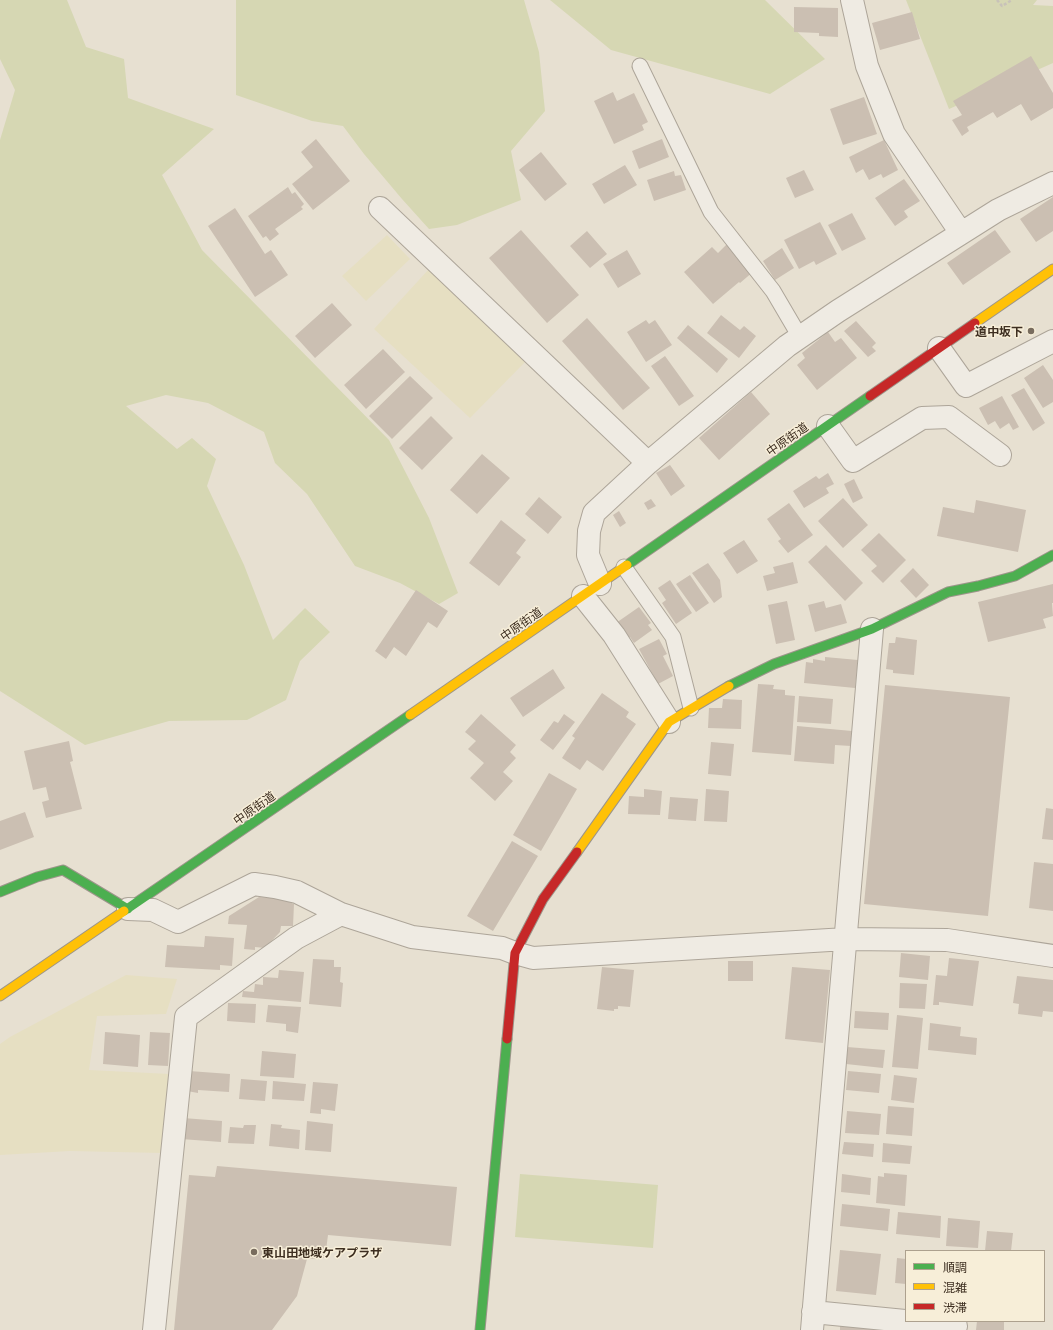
<!DOCTYPE html>
<meta charset="utf-8">
<style>
body{margin:0}
#map{position:relative;width:1053px;height:1330px;overflow:hidden;background:#e7e0d1;font-family:Georgia,"Noto Sans JP",serif}
canvas{display:block}
.legend{position:absolute;left:905px;top:1250px;width:140px;height:72px;box-sizing:border-box;background:#f7eed8;border:1px solid #ada18e;margin:0;padding:5px 7px;list-style:none;font-size:12px;color:#3d2e20}
.legend li{display:flex;align-items:center;gap:8px;height:20px}
.legend b{width:20px;border:1px solid #ada18e}
</style>
<div id="map">
<canvas width="1053" height="1330"></canvas>
<ul class="legend">
<li><b style="height:5px;background:#4caf50"></b>順調</li>
<li><b style="height:5px;background:#ffc107"></b>混雑</li>
<li><b style="height:5px;background:#c62828"></b>渋滞</li>
</ul>
</div>
<script>
const ctx = document.querySelector('canvas').getContext('2d');
ctx.lineJoin = 'round';
function paint(path, color) { ctx.fillStyle = color; ctx.fill(path, 'evenodd'); }
const shape = rows => new Path2D(rows.map(r => 'M' + r).join(''));
function trace(path, color, width, dash) { ctx.strokeStyle = color; ctx.lineWidth = width; ctx.lineCap = dash ? 'butt' : 'round'; ctx.setLineDash(dash || []); ctx.stroke(path); }
function write(font, color, halo, rows, align = 'center') {
  ctx.font = font + ' Georgia,"Noto Sans JP",serif'; ctx.lineWidth = 3; ctx.setLineDash([]); ctx.textBaseline = 'middle'; ctx.strokeStyle = halo; ctx.fillStyle = color; for (const [text, x, y, turn = 0] of rows) {
    ctx.save(); ctx.translate(x, y); ctx.rotate((+turn || 0) * Math.PI / 180); ctx.textAlign = isNaN(turn) ? turn : align; if (halo) ctx.strokeText(text, 0, 0); ctx.fillText(text, 0, 0); ctx.restore();
  }
}
const farmland = shape([
 [387,235,410,259,366,301,342,276],
 [429,269,528,359,470,418,374,329],
 [126,975,177,979,166,1014,97,1016,89,1070,170,1074,163,1153,70,1151,0,1155,0,1044,10,1037]
]);
const green = shape([
 [0,0,67,0,86,47,124,59,128,98,214,129,162,175,202,250,389,440,429,518,458,593,439,604,400,583,355,566,307,494,275,463,264,432,208,403,166,395,126,406,177,449,192,438,216,459,207,486,244,565,273,640,305,608,330,632,300,661,286,700,247,720,169,721,85,745,0,691,0,140,15,90,0,59],
 [236,0,524,0,539,52,545,111,511,151,521,200,457,225,429,229,402,199,364,154,343,126,312,121,236,95],
 [550,0,765,0,825,59,770,94,611,50],
 [906,0,1037,0,1033,5,1053,6,1053,63,949,109],
 [520,1174,658,1185,653,1248,515,1237]
]);
const building = shape([
 [794,7,838,8,838,37,819,36,819,33,794,32],
 [912,12,920,39,880,50,872,23],
 [1031,56,1053,93,1053,108,1031,121,1021,104,997,118,993,112,967,127,969,131,962,136,952,120,962,115,953,101],
 [613,92,617,101,634,93,648,122,642,125,644,130,614,144,594,101],
 [864,97,877,134,843,145,830,109],
 [316,139,350,181,313,210,292,184,313,167,301,152],
 [662,139,669,157,639,169,632,151],
 [884,140,898,170,883,178,881,174,869,180,863,169,856,173,849,157],
 [541,152,567,184,545,201,519,170],
 [625,165,637,185,604,204,592,184],
 [804,170,814,190,795,198,786,178],
 [674,171,675,176,681,175,686,190,654,201,647,180],
 [904,179,920,201,904,211,908,217,895,226,875,198],
 [288,187,292,194,295,192,304,204,301,207,303,209,275,229,279,234,270,241,266,236,263,238,248,216],
 [1053,197,1053,231,1036,242,1020,219],
 [235,208,265,254,271,250,288,275,255,297,208,226],
 [852,213,866,239,842,251,828,225],
 [820,222,837,254,816,265,814,261,799,269,784,240],
 [521,230,579,295,547,323,489,258],
 [995,230,1011,252,963,285,947,263],
 [587,231,607,254,590,268,570,246],
 [728,243,754,271,740,283,739,282,713,304,684,272,712,247,718,253],
 [782,248,794,268,775,280,763,261],
 [627,250,641,274,618,288,603,264],
 [332,303,352,325,315,358,295,336],
 [721,315,740,330,744,326,756,336,739,358,707,333],
 [587,318,650,388,623,410,562,341],
 [646,320,649,324,655,320,672,345,646,362,627,332],
 [856,321,876,343,872,347,876,351,868,357,844,331],
 [688,325,728,359,717,373,677,338],
 [828,332,835,342,841,338,857,358,817,390,797,365,805,358,802,353],
 [383,349,405,372,366,409,344,385],
 [665,356,694,396,679,406,651,366],
 [1043,365,1053,380,1053,402,1043,408,1024,378],
 [410,376,433,398,392,439,369,416],
 [1024,388,1045,423,1033,431,1011,395],
 [751,392,770,414,719,460,699,438],
 [1002,396,1019,427,1013,430,1009,423,1000,429,995,421,988,425,979,408],
 [431,416,453,438,422,470,399,448],
 [482,454,510,478,477,514,450,490],
 [670,465,685,486,671,496,656,473],
 [828,473,834,484,826,488,829,493,804,508,793,491,816,476,819,479],
 [854,479,863,498,853,503,844,484],
 [539,497,562,517,548,534,525,514],
 [843,498,868,525,843,548,818,521],
 [651,499,656,506,648,510,644,503],
 [976,500,1026,510,1018,552,937,536,943,507,974,513],
 [789,503,813,535,788,553,778,541,781,539,767,519],
 [619,511,626,523,620,527,613,515],
 [501,520,526,540,516,553,521,557,499,586,469,563],
 [879,533,906,560,883,583,871,571,877,566,861,550],
 [744,540,758,561,737,574,723,553],
 [826,545,863,583,845,601,808,562],
 [793,562,798,583,767,591,763,576,775,573,773,567],
 [708,563,720,580,722,597,714,603,692,573],
 [913,568,929,585,916,598,900,581],
 [690,575,709,603,696,612,676,584],
 [670,580,692,613,676,624,662,603,666,600,658,588],
 [1053,584,1053,603,1052,603,1053,616,1043,619,1046,628,988,642,978,602],
 [416,590,448,611,437,628,428,622,406,656,394,647,386,659,375,651],
 [787,601,795,640,776,644,768,605],
 [824,601,826,608,841,604,847,623,815,632,808,605],
 [639,607,651,623,648,625,652,630,634,643,630,637,627,638,616,623],
 [896,637,917,640,914,675,893,673,893,670,886,669,889,643,895,643],
 [659,639,667,654,663,656,673,676,658,684,639,649],
 [825,657,858,660,855,688,804,683,806,662,813,663,813,659,825,661],
 [553,669,565,688,523,717,510,698],
 [758,684,774,685,773,689,785,690,785,695,795,696,791,755,752,752],
 [885,685,1010,697,988,916,864,904],
 [602,693,629,712,626,717,636,724,603,771,587,760,580,770,562,758,575,738,572,736],
 [799,696,833,699,831,724,797,722],
 [723,699,742,700,741,729,708,728,709,708,722,708],
 [481,714,516,745,510,752,516,758,503,772,513,781,495,801,470,778,484,763,468,749,476,741,465,732],
 [564,714,575,722,553,750,540,740,554,721,558,723],
 [797,726,852,731,851,746,835,745,834,764,794,761],
 [69,741,73,761,70,762,82,809,46,818,42,802,49,800,46,787,33,790,24,751],
 [711,742,734,744,731,776,708,774],
 [549,773,577,789,541,851,513,835],
 [644,789,662,791,660,815,628,814,629,796,644,797],
 [706,789,729,791,727,822,704,821],
 [670,797,698,799,696,821,668,819],
 [1046,808,1053,809,1053,840,1042,839],
 [25,812,34,837,0,850,0,821],
 [512,841,538,856,493,931,467,916],
 [1034,862,1053,864,1053,911,1029,908],
 [259,897,279,898,294,904,293,926,281,926,280,932,265,948,255,947,255,950,244,949,247,925,228,924,229,916],
 [205,936,234,938,232,966,220,965,220,970,165,967,167,945,204,947],
 [901,953,930,956,928,980,899,977],
 [949,958,979,961,973,1006,939,1002,939,1005,933,1005,936,975,947,976],
 [313,959,334,960,334,967,341,967,340,982,343,983,341,1007,309,1004],
 [728,961,753,961,753,981,728,981],
 [602,967,634,970,630,1007,618,1006,618,1009,614,1009,614,1011,597,1009],
 [792,967,830,970,823,1043,785,1039],
 [279,970,304,972,301,1002,242,997,243,991,254,992,255,984,263,985,263,977,278,978],
 [1017,976,1053,980,1053,1012,1043,1011,1042,1017,1018,1014,1019,1004,1013,1003],
 [900,983,927,984,925,1009,899,1008],
 [228,1003,256,1004,255,1023,227,1021],
 [268,1005,301,1007,298,1033,286,1031,286,1024,266,1022],
 [855,1011,889,1013,888,1030,854,1028],
 [897,1015,923,1018,918,1069,892,1067],
 [930,1023,961,1027,960,1036,977,1038,976,1055,928,1050],
 [105,1032,140,1035,138,1067,103,1064],
 [150,1032,170,1033,168,1066,148,1065],
 [847,1047,885,1050,883,1068,846,1064],
 [262,1051,296,1054,294,1078,260,1076],
 [189,1071,230,1074,229,1092,198,1090,198,1093,187,1091],
 [848,1071,881,1074,879,1093,846,1090],
 [894,1075,917,1078,914,1103,891,1100],
 [241,1079,267,1081,265,1101,239,1099],
 [273,1081,306,1084,304,1101,272,1099],
 [313,1082,338,1084,335,1111,321,1109,321,1114,310,1113],
 [888,1106,914,1108,912,1136,886,1134],
 [847,1111,881,1114,879,1135,845,1133],
 [183,1118,222,1121,221,1142,181,1139],
 [307,1121,333,1124,331,1152,305,1150],
 [271,1124,282,1125,281,1128,300,1130,299,1149,269,1146],
 [244,1125,256,1125,254,1144,228,1143,230,1127,243,1128],
 [844,1142,874,1144,873,1157,842,1154],
 [883,1143,912,1146,910,1164,882,1162],
 [217,1166,457,1187,451,1246,328,1235,325,1258,307,1259,297,1296,272,1330,174,1330,189,1175,215,1177],
 [884,1173,907,1175,905,1206,876,1203,878,1176,884,1177],
 [842,1174,871,1178,870,1195,841,1192],
 [842,1204,890,1209,888,1231,840,1226],
 [898,1212,941,1216,940,1238,896,1234],
 [948,1218,980,1221,978,1248,946,1246],
 [987,1231,1013,1233,1011,1251,985,1251],
 [840,1250,881,1254,876,1295,836,1291],
 [897,1258,906,1259,906,1284,895,1283],
 [977,1321,1004,1321,1004,1330,976,1330],
 [840,1325,884,1329,883,1330,840,1330]
]);
const path = shape([
 [997,0,1002,6,1012,0]
]);
const lane = shape([
 [640,66,711,212,773,291,800,337],
 [624,567,673,637,691,708]
]);
const street = shape([
 [852,0,867,66,894,134,961,233],
 [380,208,648,463],
 [939,348,966,386,1053,341],
 [828,426,853,461,922,418,949,417,1000,455],
 [600,584,588,555,589,531,594,513,648,463,787,346,838,311,998,210,1053,183],
 [583,596,614,635,669,722],
 [128,909,153,910,178,922,254,884,275,887,297,892,341,914,412,937,502,948,515,953,533,958,846,939,947,940,1053,956],
 [813,1312,956,1326],
 [154,1330,186,1017,296,938,341,914],
 [812,1330,872,629]
]);
const fast = shape([
 [627,565,870,396],
 [729,686,774,664,872,629,948,592,978,586,1015,576,1053,555],
 [0,892,37,877,63,870,128,909],
 [124,911,410,715],
 [480,1330,507,1039]
]);
const slow = shape([
 [975,323,1053,269],
 [410,715,627,565],
 [577,852,669,722,729,686],
 [0,996,124,911]
]);
const jam = shape([
 [870,396,975,323],
 [507,1039,515,953,543,899,577,852]
]);
const markers = [
 [1031,331,4,"#786c5e"],
 [254,1252,4,"#786c5e"]
];
const poiNames = [
 ["道中坂下",1023,331],
 ["東山田地域ケアプラザ",262,1252,"left"]
];
const streetNames = [
 ["中原街道",787,439,-35],
 ["中原街道",521,624,-35],
 ["中原街道",254,808,-35]
];
paint(farmland, '#e6dfc2');
paint(green, '#d6d7b3');
paint(building, '#cbbfb2');
trace(lane, '#ada599', 17);
trace(street, '#ada599', 24);
trace(fast, '#9c958a', 11);
trace(slow, '#9c958a', 11);
trace(jam, '#9c958a', 11);
trace(path, '#c8c2b9', 2.5, [3, 2]);
trace(lane, '#efebe3', 15);
trace(street, '#efebe3', 22);
trace(fast, '#4caf50', 9);
trace(slow, '#ffc107', 9);
trace(jam, '#c62828', 9);
for (const [x, y, r, color] of markers) { const dot = new Path2D(); dot.arc(x, y, r, 0, 2 * Math.PI); ctx.fillStyle = color; ctx.fill(dot); trace(dot, '#f7eed8', 1.5); }
write('bold 12px', '#3d2e20', '#f7eed8', poiNames, 'right');
write('12px', '#3d2e20', '#f7eed8', streetNames);
</script>
